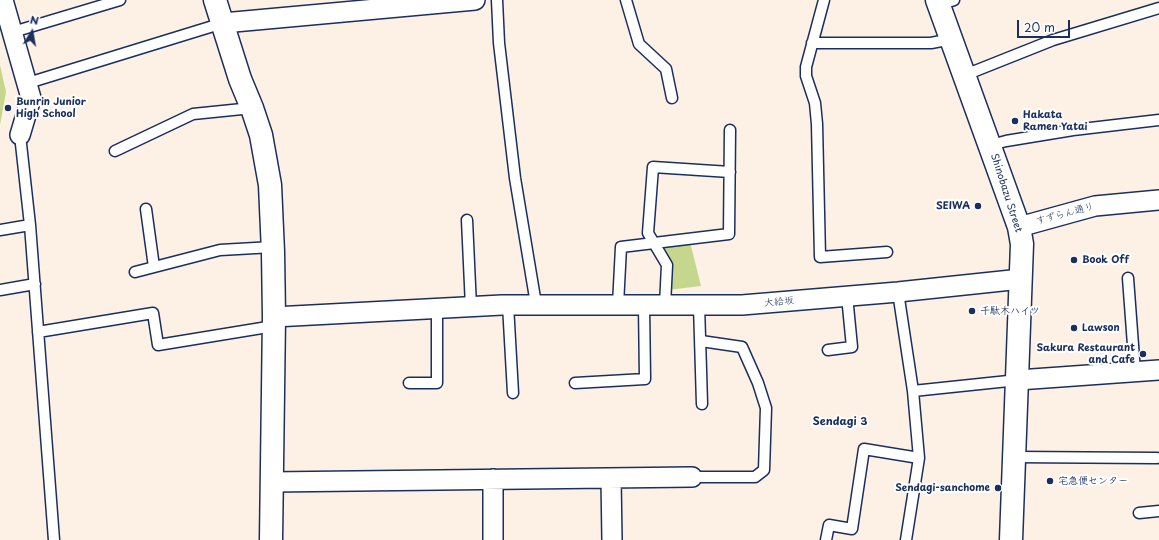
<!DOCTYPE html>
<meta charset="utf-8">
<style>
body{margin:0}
#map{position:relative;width:1159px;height:540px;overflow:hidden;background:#fdf0e4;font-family:"Playpen Sans",sans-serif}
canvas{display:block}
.north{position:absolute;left:12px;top:12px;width:40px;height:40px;-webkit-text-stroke:3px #fff;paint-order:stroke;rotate:11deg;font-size:11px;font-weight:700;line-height:16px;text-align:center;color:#1b2f5e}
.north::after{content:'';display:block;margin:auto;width:14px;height:18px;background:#1b2f5e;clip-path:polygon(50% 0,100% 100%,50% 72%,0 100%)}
.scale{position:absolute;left:1017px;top:20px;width:53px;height:18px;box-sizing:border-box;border:2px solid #1b2f5e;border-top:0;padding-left:5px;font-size:12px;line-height:14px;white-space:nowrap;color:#1b2f5e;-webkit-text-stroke:3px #fff;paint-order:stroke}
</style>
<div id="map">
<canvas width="1159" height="540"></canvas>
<div class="north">N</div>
<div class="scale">20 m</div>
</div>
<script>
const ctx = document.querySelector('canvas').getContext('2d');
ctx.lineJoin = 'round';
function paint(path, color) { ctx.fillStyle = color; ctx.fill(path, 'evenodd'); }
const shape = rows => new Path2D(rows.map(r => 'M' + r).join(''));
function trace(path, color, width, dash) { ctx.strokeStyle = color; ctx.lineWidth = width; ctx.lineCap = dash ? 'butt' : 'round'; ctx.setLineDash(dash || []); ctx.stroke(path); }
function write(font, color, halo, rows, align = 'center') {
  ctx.font = font + ' "Playpen Sans","Klee One",sans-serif'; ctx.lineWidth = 4; ctx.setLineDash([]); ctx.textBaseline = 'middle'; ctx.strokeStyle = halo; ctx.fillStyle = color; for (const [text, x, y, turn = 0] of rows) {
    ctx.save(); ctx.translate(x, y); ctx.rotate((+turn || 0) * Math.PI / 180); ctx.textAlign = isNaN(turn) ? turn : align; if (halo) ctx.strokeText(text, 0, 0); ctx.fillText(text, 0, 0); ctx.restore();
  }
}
const green = shape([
 [0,65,6,92,0,125],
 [690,242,701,286,668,290,658,246]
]);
const lane = shape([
 [497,0,499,43,515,178,536,304],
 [626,0,639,44,666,69,672,98],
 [824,0,806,67,806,76,815,103,817,124,820,257,887,252],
 [939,5,954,0],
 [13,32,120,0],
 [812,43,931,43,952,39],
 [965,75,1053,40,1159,8],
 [28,83,223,23],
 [20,135,30,225,54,540],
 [991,145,1006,141,1073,130,1159,120],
 [115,151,193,114,252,108],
 [146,209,154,267],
 [467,220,471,307],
 [0,230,30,225],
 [135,272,220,250,273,247],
 [1128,278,1135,372],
 [0,290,35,284],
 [898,292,913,391,919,458,906,540],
 [508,305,513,393],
 [618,305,621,247,729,234,730,130],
 [665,305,667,265,648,233,653,167,730,172],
 [699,305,702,404],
 [38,332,153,313,158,345,274,326],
 [828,350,852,347,847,296],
 [409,383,437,383,437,308],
 [575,383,645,379,644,305],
 [913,391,1018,380],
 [1014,457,1157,458],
 [692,477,755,477,764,470,766,408,758,383,742,347,701,341],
 [1139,513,1159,511],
 [826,540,829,525,852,529,864,449,919,458]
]);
const street = shape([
 [3,0,31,98,20,135],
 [223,23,475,0],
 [1019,227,1095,206,1159,200],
 [274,317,502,305,742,305,898,292,1021,279],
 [1018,380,1159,370],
 [611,478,612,540],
 [493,479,493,540],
 [271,482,692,477]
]);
const secondary = shape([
 [215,0,240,79,252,108,261,135,270,185,273,252,274,317,271,540],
 [937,0,1019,227,1022,244,1011,540]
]);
const markers = [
 [8,108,4,"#1b2f5e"],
 [1015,121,4,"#1b2f5e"],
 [978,206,4,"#1b2f5e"],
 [1074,260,4,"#1b2f5e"],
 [972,311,4,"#1b2f5e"],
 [1074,328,4,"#1b2f5e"],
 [1143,354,4,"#1b2f5e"],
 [1050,481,4,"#1b2f5e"],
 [998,488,4,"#1b2f5e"]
];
const poiNames = [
 ["Bunrin Junior",16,102],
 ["High School",16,114],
 ["Hakata",1023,115],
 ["Ramen Yatai",1023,127],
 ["SEIWA",970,206,"right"],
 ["Book Off",1082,260],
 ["千駄木ハイツ",980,311],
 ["Lawson",1082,328],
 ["Sakura Restaurant",1135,348,"right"],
 ["and Cafe",1135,360,"right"],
 ["宅急便センター",1058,481],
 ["Sendagi-sanchome",990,488,"right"]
];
const streetNames = [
 ["Shinobazu Street",1006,193,72],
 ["すずらん通り",1065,214,-15],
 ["大給坂",779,302,-5]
];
const neighbourhoodNames = [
 ["Sendagi 3",840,422]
];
paint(green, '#c4d78c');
trace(lane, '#1b2f5e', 13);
trace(street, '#1b2f5e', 22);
trace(secondary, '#1b2f5e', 25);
trace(lane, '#fff', 10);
trace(street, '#fff', 19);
trace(secondary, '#fff', 22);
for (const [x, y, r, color] of markers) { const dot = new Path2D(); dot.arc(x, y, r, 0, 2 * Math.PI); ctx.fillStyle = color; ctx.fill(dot); trace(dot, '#fff', 1.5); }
write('bold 10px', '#1b2f5e', '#fff', poiNames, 'left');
write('10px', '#1b2f5e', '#fff', streetNames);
write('bold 11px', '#1b2f5e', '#fff', neighbourhoodNames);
</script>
